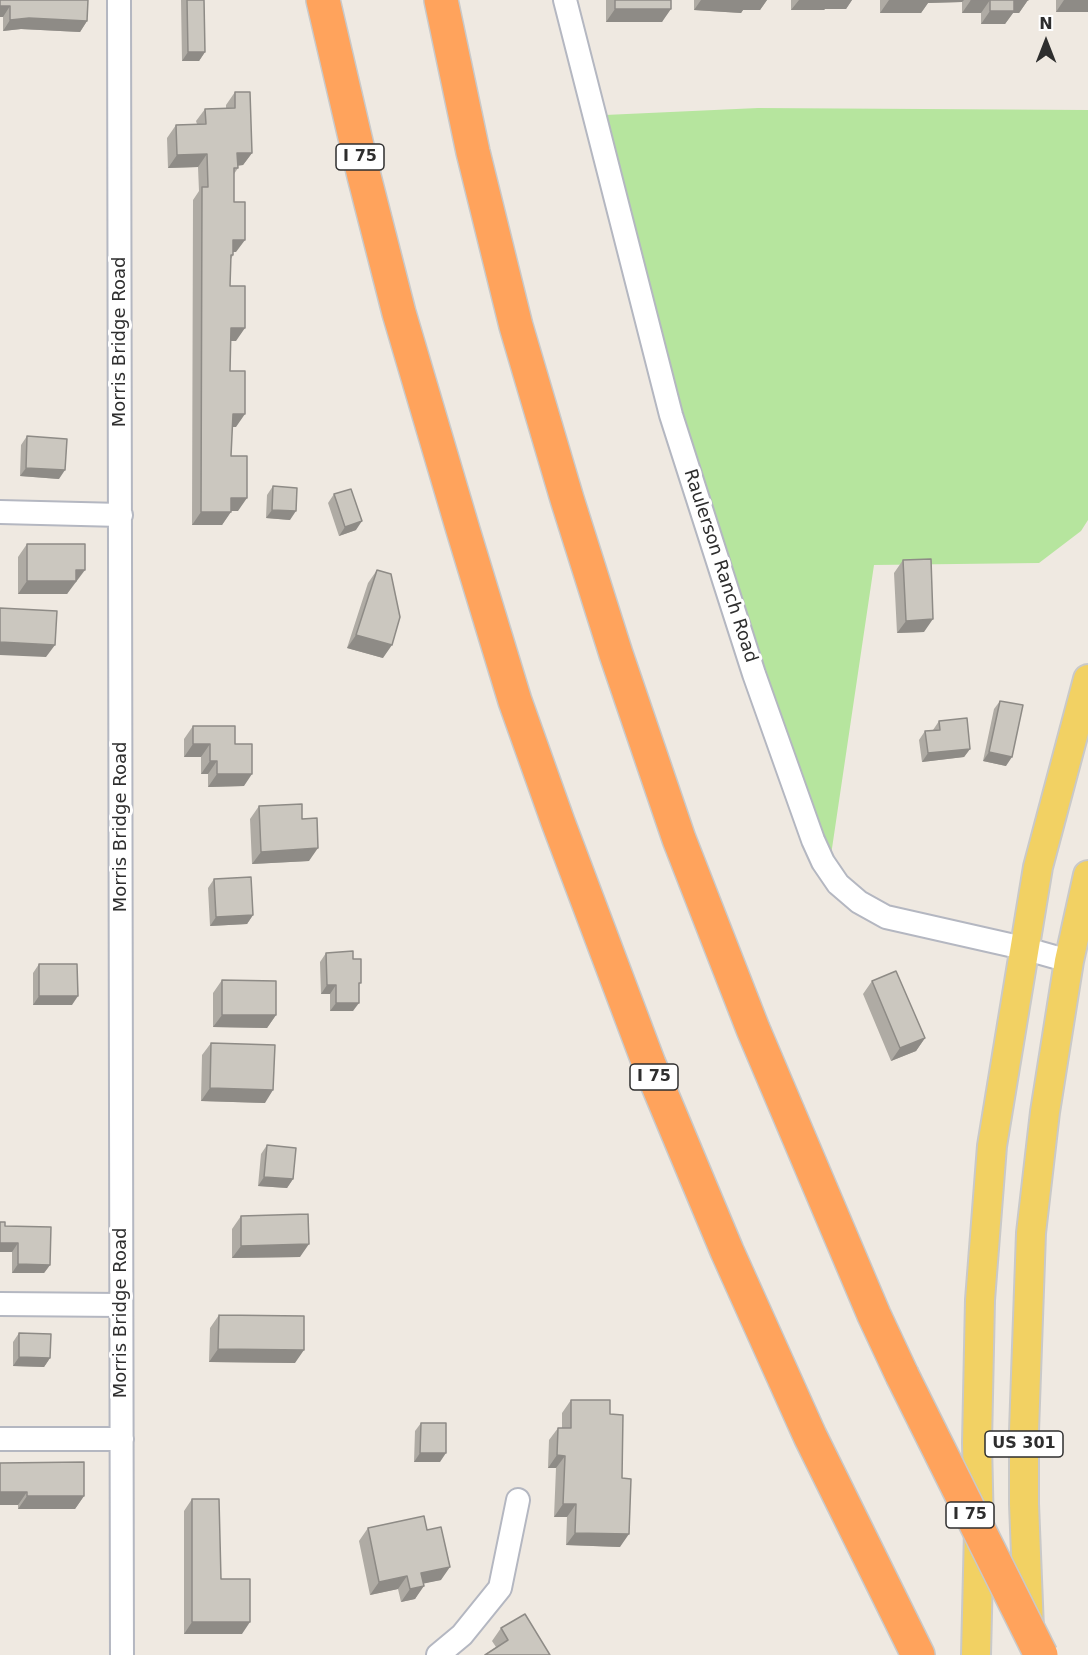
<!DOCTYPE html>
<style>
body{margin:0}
#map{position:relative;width:1088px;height:1655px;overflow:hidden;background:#efe9e1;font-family:"DejaVu Sans",sans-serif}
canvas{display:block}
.north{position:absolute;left:1016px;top:12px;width:60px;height:60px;-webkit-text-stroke:4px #fff;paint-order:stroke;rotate:0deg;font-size:16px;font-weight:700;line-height:24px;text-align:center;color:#2e2e2e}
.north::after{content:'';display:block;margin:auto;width:21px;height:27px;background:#2e2e2e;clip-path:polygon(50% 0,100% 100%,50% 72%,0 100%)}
</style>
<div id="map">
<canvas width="1088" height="1655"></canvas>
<div class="north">N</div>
</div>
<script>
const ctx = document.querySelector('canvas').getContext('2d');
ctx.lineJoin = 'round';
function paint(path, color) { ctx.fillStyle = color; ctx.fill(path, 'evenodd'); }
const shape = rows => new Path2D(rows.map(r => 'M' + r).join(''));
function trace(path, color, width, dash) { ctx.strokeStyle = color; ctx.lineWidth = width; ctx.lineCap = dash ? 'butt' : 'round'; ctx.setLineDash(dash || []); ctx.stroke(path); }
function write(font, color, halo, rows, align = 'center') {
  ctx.font = font + ' "DejaVu Sans",sans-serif'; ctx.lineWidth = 6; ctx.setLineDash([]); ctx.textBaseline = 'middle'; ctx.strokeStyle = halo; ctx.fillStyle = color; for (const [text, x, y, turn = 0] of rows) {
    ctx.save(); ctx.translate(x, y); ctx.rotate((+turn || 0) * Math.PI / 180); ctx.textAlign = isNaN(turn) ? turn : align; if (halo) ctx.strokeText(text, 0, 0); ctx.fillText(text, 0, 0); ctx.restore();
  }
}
const green = shape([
 [758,108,1088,110,1088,520,1081,531,1039,563,874,565,831,855,822,835,763,671,681,411,605,115]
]);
const minor = shape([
 [119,0,122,1655],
 [565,0,671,415,754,674,813,840,823,862,838,884,859,902,886,917,1023,948,1069,961],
 [0,512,121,515],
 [0,1304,121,1305],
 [0,1439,122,1439],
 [438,1655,462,1635,500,1588,518,1500]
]);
const major = shape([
 [1029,1629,1024,1504,1024,1431,1031,1233,1045,1112,1069,961,1088,875],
 [976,1655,979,1530,977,1443,980,1300,992,1146,1038,867,1088,679]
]);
const highway = shape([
 [323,0,364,176,399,313,463,530,515,701,558,822,649,1064,727,1251,810,1436,918,1655],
 [441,0,473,152,516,326,567,499,616,654,679,839,753,1029,874,1315,902,1375]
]);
const highwayBridge = shape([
 [902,1375,1041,1655]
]);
const wall = shape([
 [0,0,87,21,80,32,21,29,3,31,3,17,0,17],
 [181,0,204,0,205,52,199,61,182,61],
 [606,0,671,0,662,22,606,22],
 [694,0,767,0,760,10,743,10,741,13,694,10],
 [791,0,852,0,846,9,825,9,824,10,791,10],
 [880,0,1028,0,1019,13,1013,13,1005,24,981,24,981,13,962,13,962,2,928,3,921,13,880,13],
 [1056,0,1088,0,1088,12,1056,12],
 [235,92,252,153,243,165,238,166,238,168,234,174,234,202,236,252,233,252,233,255,231,259,230,286,236,341,231,341,230,371,236,427,232,427,231,456,238,511,231,511,222,525,192,525,193,200,199,191,198,167,168,168,167,138,176,125,197,124,196,121,205,109,226,108,226,105],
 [27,436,59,479,20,476,21,445],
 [273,486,290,520,266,518,267,495],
 [334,494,356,530,339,536,328,503],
 [27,544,76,583,74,583,67,594,18,594,18,557],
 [903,560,924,632,897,633,894,573],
 [377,570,383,658,347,648,368,583],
 [1000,701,1006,766,983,761,994,709],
 [939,721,970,749,964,757,922,762,919,740,925,731,933,730],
 [193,726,235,744,244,786,208,787,208,774,201,774,201,757,184,757,184,739],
 [259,806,309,861,252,864,250,819],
 [214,879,253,915,247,924,210,926,208,888],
 [326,953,353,959,359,987,353,1011,330,1011,330,994,321,994,320,962],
 [39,964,72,1005,33,1005,33,973],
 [222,980,276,1015,267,1028,213,1027,213,993],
 [872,981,925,1038,916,1051,891,1061,863,994],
 [211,1043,265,1103,201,1101,202,1055],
 [267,1145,293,1179,287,1188,258,1186,261,1154],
 [241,1216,300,1257,232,1258,232,1229],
 [5,1226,50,1265,44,1273,12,1273,12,1252],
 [219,1315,295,1363,209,1362,210,1328],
 [19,1333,50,1358,44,1367,13,1366,13,1342],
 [571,1400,610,1414,620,1547,566,1545,567,1517,554,1517,556,1468,548,1468,549,1440,558,1428,562,1428,562,1413],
 [421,1423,440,1462,414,1462,415,1431],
 [0,1463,84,1496,75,1509,18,1509,18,1505],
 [192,1499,221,1579,242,1634,184,1634,184,1511],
 [368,1528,427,1530,441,1580,424,1583,415,1599,401,1602,398,1589,370,1595,359,1541],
 [501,1628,550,1655,484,1655,496,1647,492,1641]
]);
const shadedWall = shape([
 [701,0,767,0,760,10,743,10,741,13,694,10],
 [799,0,852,0,846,9,825,9,824,10,791,10],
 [889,0,964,0,962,2,928,3,921,13,880,13],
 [971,0,990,0,981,13,962,13],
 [1014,0,1028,0,1019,13,1013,13,1005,24,981,24,990,11],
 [1064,0,1088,0,1088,12,1056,12],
 [0,6,10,6,3,17,0,17],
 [615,9,671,9,662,22,606,22],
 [29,18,87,21,80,32,21,29,3,31,10,20],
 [188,52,205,52,199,61,182,61],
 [237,153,252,153,243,165,228,166],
 [207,154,198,167,168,168,177,155],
 [233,240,245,240,236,252,225,252],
 [231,328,245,328,236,341,222,341],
 [233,414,245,414,236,427,224,427],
 [26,468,65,470,59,479,20,476],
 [231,498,247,498,238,511,222,511],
 [272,510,296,511,290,520,266,518],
 [201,512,231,512,222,525,192,525],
 [362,521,356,530,339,536,345,527],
 [76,570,85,570,67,594,18,594,27,581],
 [933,619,924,632,897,633,906,621],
 [356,635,392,645,383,658,347,648],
 [0,642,55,645,46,657,0,655],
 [193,744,210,744,201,757,184,757],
 [970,749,964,757,922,762,928,753],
 [989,752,1012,757,1006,766,983,761],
 [210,761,217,761,208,774,201,774],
 [217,774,252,774,244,786,208,787],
 [318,848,309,861,252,864,261,852],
 [253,915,247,924,210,926,216,917],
 [327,985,336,985,330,994,321,994],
 [39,996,78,996,72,1005,33,1005],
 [336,1003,359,1003,353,1011,330,1011],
 [222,1015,276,1015,267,1028,213,1027],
 [925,1038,916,1051,891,1061,900,1048],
 [210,1088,273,1090,265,1103,201,1101],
 [264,1177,293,1179,287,1188,258,1186],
 [0,1243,18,1243,12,1252,0,1252],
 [309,1244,300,1257,232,1258,241,1246],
 [18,1264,50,1265,44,1273,12,1273],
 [218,1349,304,1350,295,1363,209,1362],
 [19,1357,50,1358,44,1367,13,1366],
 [420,1453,446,1453,440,1462,414,1462],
 [557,1455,565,1456,556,1468,548,1468],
 [0,1492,27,1492,18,1505,0,1505],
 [27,1496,84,1496,75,1509,18,1509],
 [563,1504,576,1504,567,1517,554,1517],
 [575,1533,629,1534,620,1547,566,1545],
 [450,1567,441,1580,412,1586,421,1573],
 [407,1576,398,1589,370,1595,379,1582],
 [424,1586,415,1599,401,1602,410,1589],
 [192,1622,250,1622,242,1634,184,1634]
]);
const building = shape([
 [0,0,88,0,87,21,29,18,10,20,10,6,0,6,0,0],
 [187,0,204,0,205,52,188,52,187,0],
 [615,0,671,0,671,9,615,9,615,0],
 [971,0,1028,0,1014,0,1014,11,990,11,990,0,971,0],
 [235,92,250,92,252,153,237,153,238,168,234,168,234,202,245,202,245,240,233,240,233,255,231,255,230,286,245,286,245,328,231,328,230,371,245,371,245,414,233,414,231,456,247,456,247,498,231,498,231,512,201,512,202,187,208,187,207,154,177,155,176,125,206,124,205,109,235,108,235,92],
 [27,436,67,439,65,470,26,468,27,436],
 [273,486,297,488,296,511,272,510,273,486],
 [351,489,362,521,345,527,334,494,351,489],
 [27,544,85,544,85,570,76,570,76,581,27,581,27,544],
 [931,559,933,619,906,621,903,560,931,559],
 [377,570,391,574,400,617,392,645,356,635,377,570],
 [0,608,57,611,55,645,0,642,0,608],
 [1000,701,1023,705,1012,757,989,752,1000,701],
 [967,718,970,749,928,753,925,731,940,730,939,721,967,718],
 [193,726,235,726,235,744,252,744,252,774,217,774,217,761,210,761,210,744,193,744,193,726],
 [302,804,302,819,317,818,318,848,261,852,259,806,302,804],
 [251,877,253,915,216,917,214,879,251,877],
 [353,951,353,959,361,959,361,983,359,983,359,1003,336,1003,336,985,327,985,326,953,353,951],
 [39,964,77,964,78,996,39,996,39,964],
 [896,971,925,1038,900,1048,872,981,896,971],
 [222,980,276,981,276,1015,222,1015,222,980],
 [211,1043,275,1045,273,1090,210,1088,211,1043],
 [267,1145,296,1148,293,1179,264,1177,267,1145],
 [308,1214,309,1244,241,1246,241,1216,308,1214],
 [0,1222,5,1222,5,1226,51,1227,50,1265,18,1264,18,1243,0,1243,0,1222],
 [219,1315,304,1316,304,1350,218,1349,219,1315],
 [19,1333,51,1334,50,1358,19,1357,19,1333],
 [571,1400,610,1400,610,1414,623,1415,622,1478,631,1479,629,1534,575,1533,576,1504,563,1504,565,1456,557,1455,558,1428,571,1428,571,1400],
 [421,1423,446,1423,446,1453,420,1453,421,1423],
 [84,1462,84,1496,27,1496,27,1492,0,1492,0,1463,84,1462],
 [192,1499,219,1499,221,1579,250,1579,250,1622,192,1622,192,1499],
 [424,1516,427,1530,441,1527,450,1567,421,1573,424,1586,410,1589,407,1576,379,1582,368,1528,424,1516],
 [525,1614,550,1655,485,1655,508,1640,501,1628,525,1614]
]);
const shields = [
 [360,157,48],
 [654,1077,48],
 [1024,1444,78],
 [970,1515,48]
];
const shieldNames = [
 ["I 75",360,157],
 ["I 75",654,1077],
 ["US 301",1024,1444],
 ["I 75",970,1515]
];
const streetNames = [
 ["Morris Bridge Road",120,342,-90],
 ["Raulerson Ranch Road",720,566,72],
 ["Morris Bridge Road",121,827,-90],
 ["Morris Bridge Road",121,1313,-90]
];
paint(green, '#b6e59e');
trace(minor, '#b4b7c1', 26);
trace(major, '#c9c9c9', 32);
trace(highway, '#c9c9c9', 36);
trace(minor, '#fff', 22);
trace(major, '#f2d163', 28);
trace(highway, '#ffa35c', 33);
trace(highwayBridge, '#c9c9c9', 36, []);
trace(highwayBridge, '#ffa35c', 33);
paint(wall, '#afaba4');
paint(shadedWall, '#8e8b86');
paint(building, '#cbc7bf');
trace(building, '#8e8b86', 1.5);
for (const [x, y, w] of shields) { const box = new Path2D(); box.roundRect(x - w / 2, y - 13, w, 26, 4.5); ctx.fillStyle = '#fff'; ctx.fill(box); trace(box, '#2e2e2e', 1.5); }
write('bold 16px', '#2e2e2e', null, shieldNames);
write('18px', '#2e2e2e', '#fff', streetNames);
</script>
